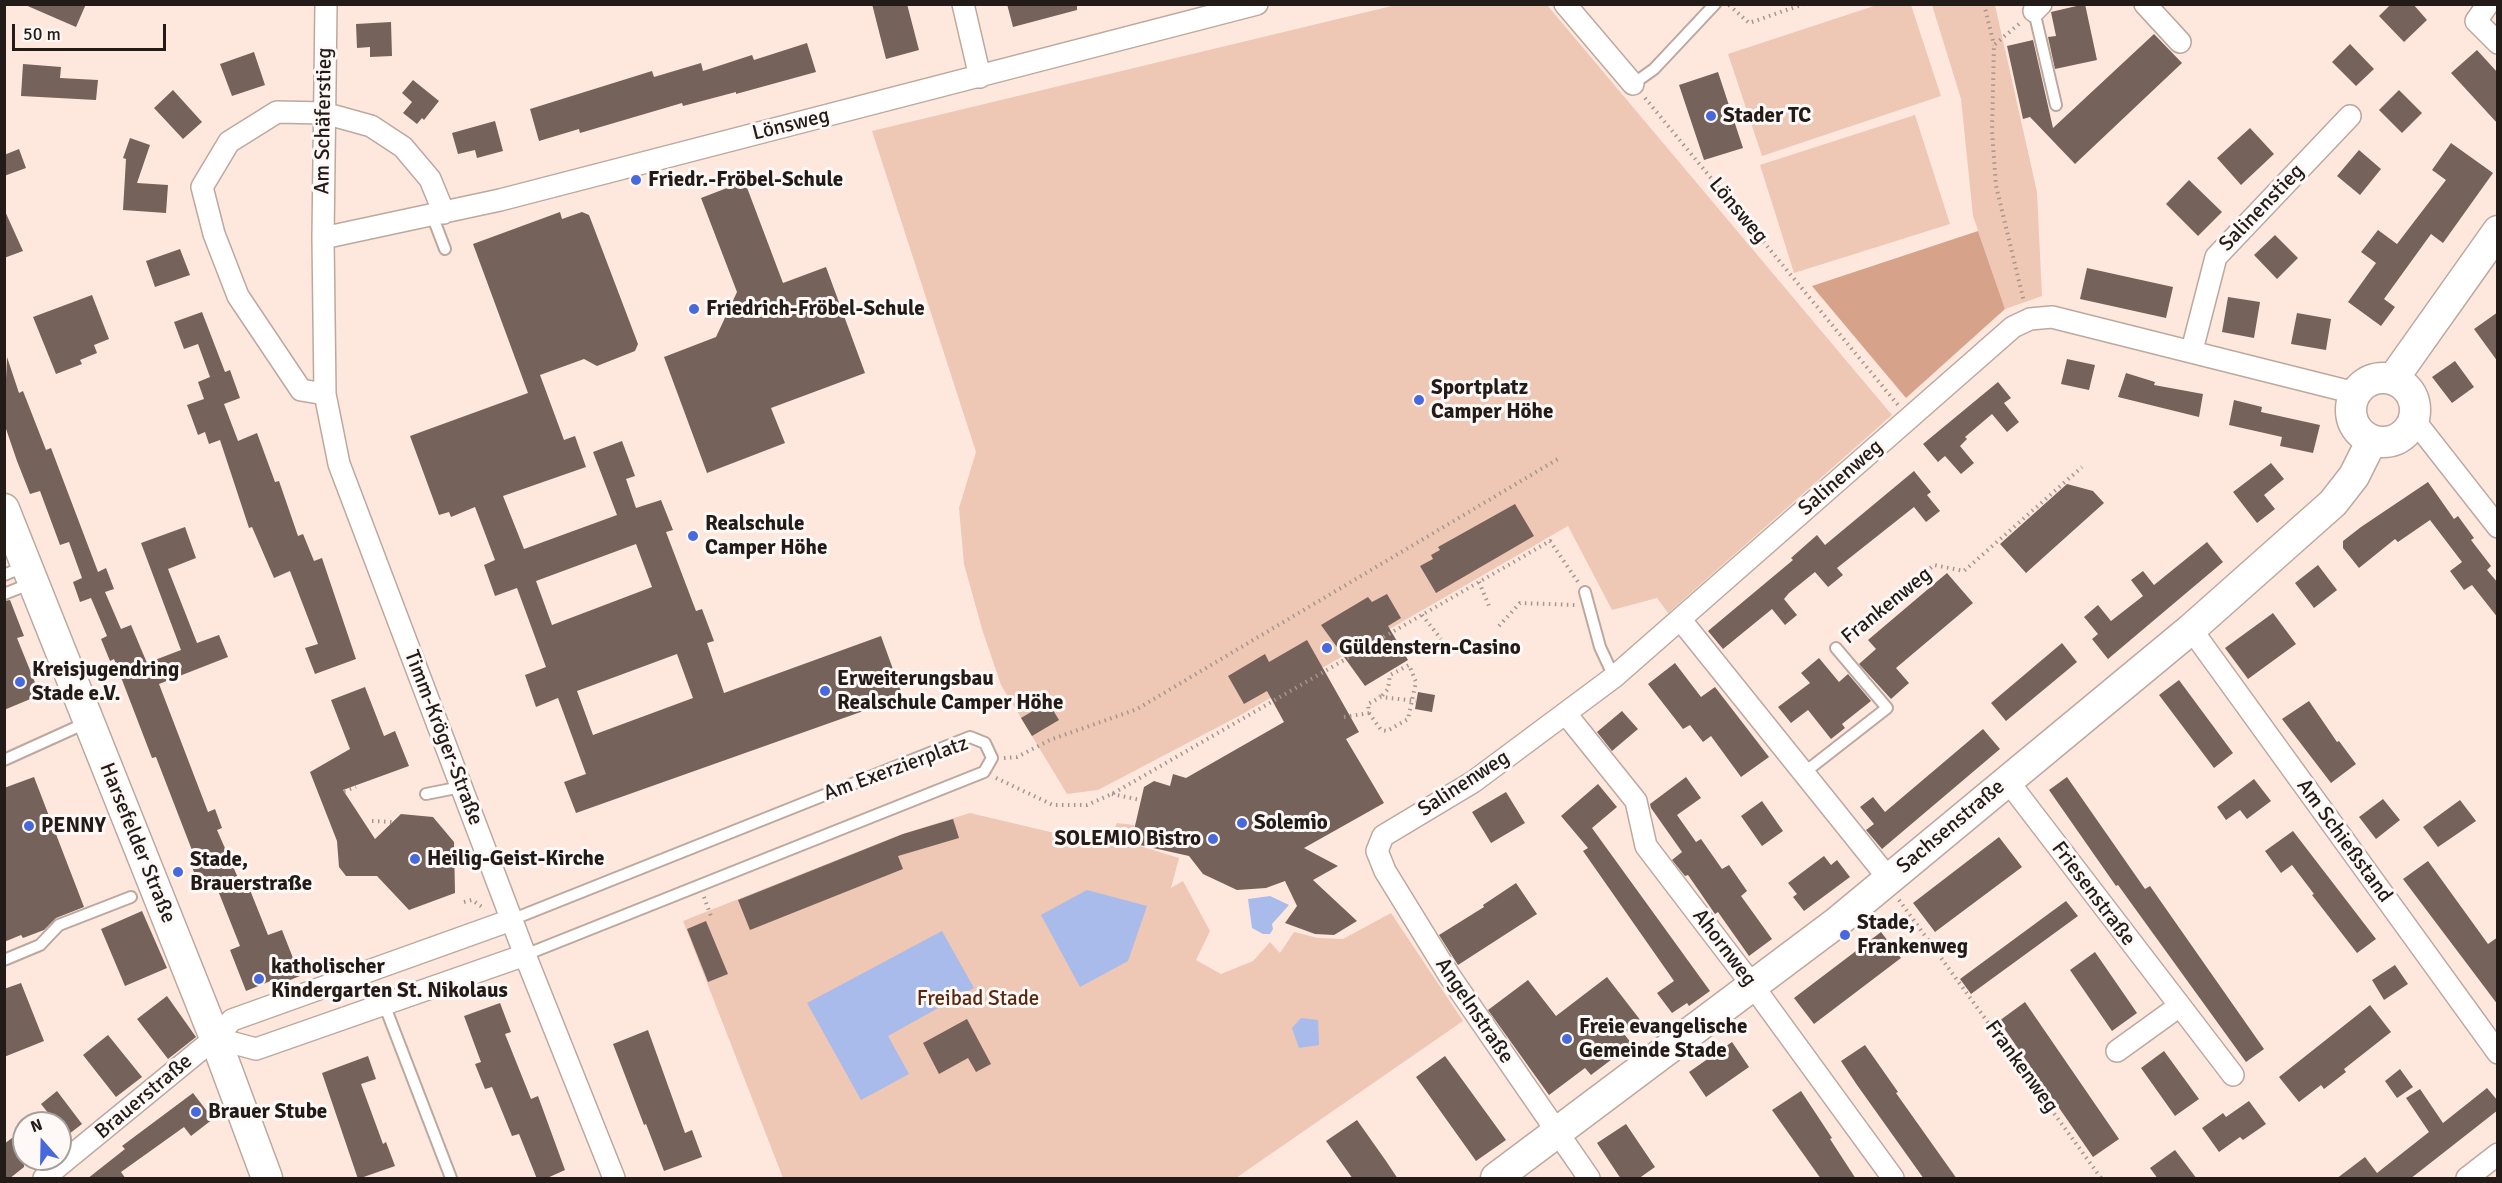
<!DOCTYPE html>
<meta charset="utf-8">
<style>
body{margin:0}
#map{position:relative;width:2502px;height:1183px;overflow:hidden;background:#fee8de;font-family:Signika,sans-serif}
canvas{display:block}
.frame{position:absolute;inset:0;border:6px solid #221b17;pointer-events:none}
.north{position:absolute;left:12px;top:1111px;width:60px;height:60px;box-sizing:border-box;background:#fef9f7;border:2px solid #a6a09d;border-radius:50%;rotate:340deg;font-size:16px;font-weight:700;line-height:24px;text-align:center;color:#221b17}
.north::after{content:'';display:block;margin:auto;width:21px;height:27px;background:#4869dc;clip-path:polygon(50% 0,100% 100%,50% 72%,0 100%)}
.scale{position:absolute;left:12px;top:24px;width:154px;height:27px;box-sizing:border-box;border:3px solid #221b17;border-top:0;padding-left:8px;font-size:18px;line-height:21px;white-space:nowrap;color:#221b17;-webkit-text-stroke:4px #fef9f7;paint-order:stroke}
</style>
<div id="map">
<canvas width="2502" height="1183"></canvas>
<div class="frame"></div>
<div class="north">N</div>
<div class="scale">50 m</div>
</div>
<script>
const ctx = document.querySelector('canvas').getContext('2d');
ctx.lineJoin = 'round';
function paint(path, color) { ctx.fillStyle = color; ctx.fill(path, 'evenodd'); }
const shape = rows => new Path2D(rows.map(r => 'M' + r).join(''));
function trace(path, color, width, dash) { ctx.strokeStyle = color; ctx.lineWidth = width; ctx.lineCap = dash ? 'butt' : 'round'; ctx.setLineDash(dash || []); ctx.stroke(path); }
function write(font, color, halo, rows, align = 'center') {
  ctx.font = font + ' Signika,sans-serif'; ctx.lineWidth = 6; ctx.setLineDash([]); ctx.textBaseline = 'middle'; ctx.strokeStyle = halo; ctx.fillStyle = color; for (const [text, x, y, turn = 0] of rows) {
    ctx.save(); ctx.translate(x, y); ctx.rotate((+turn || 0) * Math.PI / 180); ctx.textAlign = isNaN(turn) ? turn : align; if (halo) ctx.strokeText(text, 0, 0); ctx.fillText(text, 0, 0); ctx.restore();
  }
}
const green = shape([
 [1880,4,1911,5,1941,96,1762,156,1728,54],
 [1396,5,1547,5,1892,415,1668,613,1657,598,1612,610,1568,526,1239,716,1098,790,1067,794,1001,685,982,629,964,564,959,508,976,452,872,131],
 [1932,5,1995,5,2037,192,2042,296,2005,309,1973,216,1961,99],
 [1915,115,1950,224,1794,273,1760,165],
 [970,813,1105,845,1117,823,1134,825,1130,843,1179,858,1171,888,1183,881,1210,931,1196,960,1221,974,1253,961,1270,942,1280,953,1294,932,1318,938,1343,939,1391,913,1463,1021,1236,1178,783,1178,683,921,902,834]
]);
const forest = shape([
 [1978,231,2005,309,1906,398,1812,286]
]);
const water = shape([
 [1087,890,1147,906,1128,961,1080,987,1041,915],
 [1270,896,1289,905,1272,924,1273,929,1270,934,1263,934,1252,928,1248,899],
 [942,931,974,988,888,1036,909,1074,861,1100,807,1003],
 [1301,1018,1318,1020,1319,1045,1299,1048,1292,1028]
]);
const building = shape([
 [23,4,86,4,76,27],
 [872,4,907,4,919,50,886,59],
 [1007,4,1077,4,1077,10,1013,27],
 [2085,4,2097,60,2055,69,2048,37,2056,36,2051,12],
 [2391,4,2413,4,2427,20,2404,42,2379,16],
 [391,22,392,56,370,57,370,47,357,48,356,24],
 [2154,34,2182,63,2075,164,2030,117,2023,119,2007,46,2033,40,2053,128],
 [807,43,816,72,736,94,736,92,683,106,682,103,580,133,579,129,539,141,530,109,652,71,654,77,701,63,703,71,752,55,754,60],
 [2350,44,2374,69,2356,86,2332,62],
 [2477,50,2498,73,2498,124,2451,73],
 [254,52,265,85,232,96,220,64],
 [23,64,61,67,60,78,98,80,96,100,21,96],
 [1718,72,1743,148,1704,160,1679,85],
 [413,80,439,101,424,120,422,118,417,124,403,113,412,102,402,93],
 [173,90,202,122,183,139,154,108],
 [2399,90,2422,113,2402,133,2379,110],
 [495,121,503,151,477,158,475,150,458,154,452,133],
 [2250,128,2274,154,2241,185,2217,158],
 [130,138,150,145,137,183,168,185,166,213,123,210,126,159,123,158],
 [2451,143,2493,173,2443,243,2431,234,2384,299,2395,307,2381,326,2348,302,2376,263,2361,252,2378,230,2397,244,2446,180,2432,170],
 [19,149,26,168,4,176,4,155],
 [2359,150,2381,169,2360,195,2337,176],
 [743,177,783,283,826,267,865,373,771,408,785,443,707,473,664,357,716,337,737,292,701,198,727,188,731,182],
 [2189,180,2222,212,2198,236,2166,204],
 [4,209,23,251,4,258],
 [560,212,562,219,582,212,589,215,638,344,635,351,597,366,584,359,540,375,564,440,575,436,586,467,503,496,524,549,617,515,593,452,622,441,635,476,626,479,636,508,661,500,673,530,666,532,696,611,702,609,714,641,707,643,724,693,881,636,903,697,576,813,564,782,586,774,558,698,536,707,525,675,546,667,517,588,495,596,484,565,495,560,475,507,451,517,449,512,439,515,410,436,528,393,473,244],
 [636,544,652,587,552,625,536,581],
 [677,654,693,698,593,735,577,691],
 [2275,235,2298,258,2277,279,2254,255],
 [180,249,190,275,155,287,146,261],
 [2087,268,2173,287,2166,318,2080,299],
 [92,295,109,339,94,345,97,353,80,360,82,364,56,374,33,317],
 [2228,297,2260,302,2254,338,2222,332],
 [202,312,225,372,230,370,240,398,224,404,238,441,257,433,275,482,279,481,298,536,303,534,314,561,322,558,356,659,315,674,305,648,318,644,290,571,274,578,252,527,249,528,220,440,209,444,205,432,198,435,187,405,204,399,198,382,210,377,198,344,184,349,174,322],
 [2498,312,2498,362,2474,329],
 [2297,313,2331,319,2326,350,2291,344],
 [7,357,19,393,23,391,46,450,51,448,98,572,106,568,114,589,105,592,121,629,131,625,147,663,181,650,141,543,185,527,196,558,168,569,197,643,219,635,228,657,159,684,208,812,215,809,222,828,217,830,242,887,248,885,268,935,282,930,300,976,275,986,273,980,246,991,230,950,240,946,213,878,199,884,189,860,195,858,156,757,152,758,114,659,110,661,101,639,107,636,91,598,80,602,73,582,82,578,69,542,60,545,40,491,30,494,17,461,4,423],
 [2067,359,2095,365,2089,390,2061,384],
 [2455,361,2474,387,2452,403,2432,377],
 [2126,373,2155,382,2154,385,2203,394,2199,417,2118,397],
 [1998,382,2011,398,2004,403,2019,422,2007,432,1992,414,1965,437,1967,439,1960,446,1974,463,1961,474,1945,456,1938,462,1923,444],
 [2234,400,2262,407,2261,412,2320,425,2313,453,2280,446,2282,437,2229,425],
 [2271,463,2284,479,2264,495,2275,509,2257,523,2233,492],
 [1914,471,1931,492,1927,495,1940,511,1926,522,1914,507,1837,568,1843,575,1828,587,1815,572,1789,593,1784,599,1797,615,1785,625,1772,609,1723,649,1708,631,1793,560,1791,558,1817,535,1825,545],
 [2428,482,2454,519,2458,516,2474,538,2471,540,2491,566,2487,570,2498,583,2498,618,2472,585,2464,590,2450,571,2462,562,2430,520,2398,542,2395,539,2359,568,2343,548,2343,541,2361,527],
 [2067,484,2093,491,2104,503,2026,573,2000,544],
 [1515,504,1534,536,1436,593,1420,566,1433,559,1431,555,1440,550,1438,547],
 [2207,542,2223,562,2108,659,2092,639,2098,634,2084,617,2098,605,2111,621,2143,596,2131,580,2143,571,2154,585],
 [2318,565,2337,590,2314,608,2295,583],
 [1947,573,1973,603,1896,668,1909,683,1891,699,1859,664,1876,649,1868,640],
 [1387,594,1401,618,1388,626,1408,660,1365,686,1321,625,1368,597,1372,602],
 [10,600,24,636,17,638,40,695,4,710,4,601],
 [2273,613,2296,644,2248,679,2225,648],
 [1307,640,1359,732,1346,739,1384,803,1304,848,1338,866,1313,880,1357,921,1334,935,1315,934,1285,923,1297,906,1285,881,1266,888,1237,890,1203,874,1189,856,1131,843,1144,787,1154,781,1170,786,1173,774,1186,778,1284,722,1267,691,1244,704,1228,676,1265,654,1269,662],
 [2062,643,2077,662,2006,721,1991,703],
 [1819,658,1839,682,1848,674,1871,701,1842,724,1845,728,1831,739,1808,710,1791,723,1778,707,1810,683,1801,673],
 [1675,663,1701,697,1715,687,1769,757,1741,777,1711,736,1703,742,1690,725,1683,729,1648,684],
 [2179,680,2233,753,2214,768,2159,695],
 [365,687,384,736,395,731,409,766,343,790,375,839,401,814,433,817,454,842,455,893,409,910,377,876,346,876,339,867,337,841,310,772,350,749,331,700],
 [1418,692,1435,695,1432,712,1415,709],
 [2309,701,2337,742,2339,741,2356,764,2331,783,2282,719],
 [1048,702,1059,720,1032,736,1021,718],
 [1622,711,1638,729,1612,751,1597,732],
 [1983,729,2000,749,1882,849,1866,830,1874,824,1860,807,1873,797,1885,812],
 [34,777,84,907,56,918,44,930,23,938,21,935,4,942,4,788],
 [1686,777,1701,798,1677,815,1696,842,1701,839,1722,869,1729,865,1747,891,1741,896,1772,939,1749,956,1718,912,1715,914,1688,875,1685,876,1672,860,1682,852,1651,808,1650,804],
 [2067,777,2145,889,2150,886,2264,1049,2246,1062,2118,885,2116,886,2049,790],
 [2254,779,2271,801,2247,819,2240,810,2226,820,2217,807],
 [1598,784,1617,807,1592,828,1710,991,1689,1006,1687,1003,1672,1013,1657,993,1674,981,1583,851,1588,848,1561,816],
 [1506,792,1525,823,1491,843,1472,812],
 [2383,799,2400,820,2376,839,2359,817],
 [2460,800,2476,821,2438,847,2423,827],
 [1762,801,1783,831,1762,846,1741,816],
 [953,819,959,838,898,856,903,869,750,930,738,900,903,834],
 [2293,831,2376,939,2357,953,2312,895,2314,894,2292,865,2281,873,2265,851],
 [1999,837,2022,867,1935,932,1913,903],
 [1824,856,1831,865,1837,860,1850,877,1804,911,1793,897,1797,894,1788,883],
 [2428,861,2488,944,2498,937,2498,1005,2403,879],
 [1516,883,1537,914,1458,965,1439,935,1484,907,1483,905],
 [2066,901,2078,916,1971,994,1960,979],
 [142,911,167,968,125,986,101,929],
 [706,921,728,974,708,982,687,929],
 [1881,932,1901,958,1814,1024,1794,998],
 [2095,952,2137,1013,2112,1031,2070,970],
 [2395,965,2408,984,2384,1000,2372,980],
 [1607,977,1641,1021,1624,1034,1632,1044,1591,1075,1585,1068,1549,1095,1488,1010,1528,980,1556,1016],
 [21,983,44,1041,4,1057,4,989],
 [167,996,196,1037,168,1059,137,1019],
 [2025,1002,2119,1139,2093,1157,1999,1021],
 [500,1003,511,1032,505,1034,531,1099,538,1096,565,1170,545,1179,537,1179,519,1134,512,1136,492,1087,485,1089,475,1064,481,1062,464,1016],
 [2370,1005,2391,1032,2344,1069,2346,1072,2324,1089,2321,1085,2299,1102,2279,1077],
 [967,1019,991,1064,976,1072,968,1058,939,1074,923,1043],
 [648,1030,685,1133,692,1130,702,1157,664,1171,646,1124,644,1125,613,1044],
 [108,1035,142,1077,116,1097,83,1055],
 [1732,1042,1749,1067,1706,1097,1689,1072],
 [1865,1045,1898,1092,1896,1093,1957,1179,1924,1179,1857,1085,1841,1061],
 [2164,1051,2199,1099,2175,1116,2141,1068],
 [368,1056,376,1079,361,1084,383,1144,386,1142,395,1166,358,1179,322,1073],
 [1445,1056,1506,1140,1476,1161,1416,1077],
 [2400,1069,2413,1087,2397,1098,2385,1081],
 [2487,1088,2498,1101,2498,1110,2410,1179,2336,1179,2365,1157,2377,1173,2429,1132,2406,1098,2420,1089,2443,1123],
 [57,1091,82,1124,60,1141,60,1123,56,1123,41,1104],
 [1801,1091,1832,1138,1830,1139,1856,1179,1821,1179,1772,1110],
 [193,1093,213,1119,191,1136,184,1127,121,1172,126,1179,87,1179,125,1149,122,1146],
 [2249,1101,2266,1124,2243,1140,2240,1137,2219,1152,2202,1128,2223,1113,2226,1117],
 [1357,1120,1386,1161,1398,1179,1353,1179,1326,1141],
 [1626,1124,1655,1167,1638,1179,1621,1179,1597,1143],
 [24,1129,24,1167,9,1179,4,1179,4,1144],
 [2175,1150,2197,1179,2158,1179,2150,1168]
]);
const path = shape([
 [1984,4,1994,45],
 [1729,5,1749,23,1804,4],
 [2019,24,1994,45,1992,131,1996,186,2024,302],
 [1645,98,1898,405],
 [1479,582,1489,606],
 [1422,615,1441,639],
 [1499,626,1520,603,1575,605],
 [1848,638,1934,565,1964,571,2082,467],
 [1369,713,1381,730,1387,731,1408,719,1416,682,1409,665,1390,675,1388,689,1381,697,1379,695],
 [1344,717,1369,713,1368,704,1381,697,1416,701],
 [1004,758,1017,757,1050,740,1137,709,1558,459],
 [996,778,1053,805,1087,805,1112,794,1550,541,1578,582],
 [344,791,356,787],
 [1112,794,1141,800],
 [372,821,392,822],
 [704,897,712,919],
 [1899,900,2101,1178],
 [464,902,472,900,485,909]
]);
const lane = shape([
 [2034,11,2056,105],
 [1633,84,1654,69,1715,4],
 [432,215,445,249],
 [4,575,26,566],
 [1585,592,1600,647,1614,677],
 [4,594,32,583],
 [4,760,88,722],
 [1805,772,1887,708,1836,648],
 [426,794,461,787],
 [511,920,970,737,985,743,992,758,984,772,525,955],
 [4,960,40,945,59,925,131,897],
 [384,1004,451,1178]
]);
const street = shape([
 [326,4,323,238,325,394,339,464,525,955,614,1178],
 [963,4,980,77],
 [1565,4,1633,84],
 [2145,4,2180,42],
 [2488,4,2476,21,2498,43],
 [2034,11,2041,4],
 [323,238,500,200,1257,4],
 [2192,350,2216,257,2350,116],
 [325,394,301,390,238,296,214,234,202,187,229,142,277,112,324,113,371,126,403,147,430,179,444,213],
 [2414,420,2498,527],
 [1680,619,1889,879],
 [2191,629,2498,1053],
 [1566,714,1636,801,1646,846,1753,986,1893,1178],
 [2007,780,2233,1075],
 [215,1038,256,1049,525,955],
 [2117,1051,2178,1007],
 [44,1178,215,1038,232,1020,511,920],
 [1589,1178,1449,975,1385,871,1377,851,1383,836,1473,782,1614,677,2013,327,2030,319,2052,317,2355,393],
 [2467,1178,2498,1154]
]);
const secondary = shape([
 '2351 410a32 32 0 1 1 64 0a32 32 0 1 1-64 0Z',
 [2393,379,2498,231],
 [4,509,215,1038,267,1178],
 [1496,1178,1836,923,2191,629,2333,503,2354,476,2372,440]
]);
const markers = [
 [1711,116,6,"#4869dc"],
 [636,180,6,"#4869dc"],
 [694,309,6,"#4869dc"],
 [1419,400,6,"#4869dc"],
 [693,536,6,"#4869dc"],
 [1327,648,6,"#4869dc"],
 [20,682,6,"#4869dc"],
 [825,691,6,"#4869dc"],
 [1242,823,6,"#4869dc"],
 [29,826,6,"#4869dc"],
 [1213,839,6,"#4869dc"],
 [415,859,6,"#4869dc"],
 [178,872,6,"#4869dc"],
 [1845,935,6,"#4869dc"],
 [259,979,6,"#4869dc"],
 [1567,1039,6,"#4869dc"],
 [196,1112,6,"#4869dc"]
];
const poiNames = [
 ["Stader TC",1723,116],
 ["Friedr.-Fröbel-Schule",648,180],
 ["Friedrich-Fröbel-Schule",706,309],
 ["Sportplatz",1431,388],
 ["Camper Höhe",1431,412],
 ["Realschule",705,524],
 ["Camper Höhe",705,548],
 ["Güldenstern-Casino",1339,648],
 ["Kreisjugendring",32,670],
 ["Stade e.V.",32,694],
 ["Erweiterungsbau",837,679],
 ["Realschule Camper Höhe",837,703],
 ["Solemio",1254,823],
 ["PENNY",41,826],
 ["SOLEMIO Bistro",1201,839,"right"],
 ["Heilig-Geist-Kirche",427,859],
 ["Stade,",190,860],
 ["Brauerstraße",190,884],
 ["Stade,",1857,923],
 ["Frankenweg",1857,947],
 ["katholischer",271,967],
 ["Kindergarten St. Nikolaus",271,991],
 ["Freie evangelische",1579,1027],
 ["Gemeinde Stade",1579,1051],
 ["Brauer Stube",208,1112]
];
const streetNames = [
 ["Am Schäferstieg",324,121,-89],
 ["Lönsweg",791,125,-14],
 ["Salinenstieg",2262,208,-46],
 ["Lönsweg",1738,211,50],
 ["Salinenweg",1841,478,-41],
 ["Frankenweg",1887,606,-39],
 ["Timm-Kröger-Straße",443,738,69],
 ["Am Exerzierplatz",896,769,-20],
 ["Salinenweg",1464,784,-33],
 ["Sachsenstraße",1951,827,-40],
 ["Am Schießstand",2344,841,54],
 ["Harsefelder Straße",137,843,68],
 ["Friesenstraße",2093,894,53],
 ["Ahornweg",1724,948,53],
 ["Angelnstraße",1474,1011,56],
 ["Frankenweg",2021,1067,54],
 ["Brauerstraße",144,1097,-40]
];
const parkNames = [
 ["Freibad Stade",978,999]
];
paint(green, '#eec7b5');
paint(forest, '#d6a289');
paint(water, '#a8bbeb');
paint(building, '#75625a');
trace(lane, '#bda89e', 14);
trace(street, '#bda89e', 24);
trace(secondary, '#bda89e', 33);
trace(path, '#a6968e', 4, [1.5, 4.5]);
trace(lane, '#fff', 10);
trace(street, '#fff', 21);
trace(secondary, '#fff', 30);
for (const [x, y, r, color] of markers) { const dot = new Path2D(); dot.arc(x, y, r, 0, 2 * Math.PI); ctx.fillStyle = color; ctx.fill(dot); trace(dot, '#fef9f7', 2); }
write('bold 21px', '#221b17', '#fef9f7', poiNames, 'left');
write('21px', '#221b17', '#fef9f7', streetNames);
write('21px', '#58270d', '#fef9f7', parkNames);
</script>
